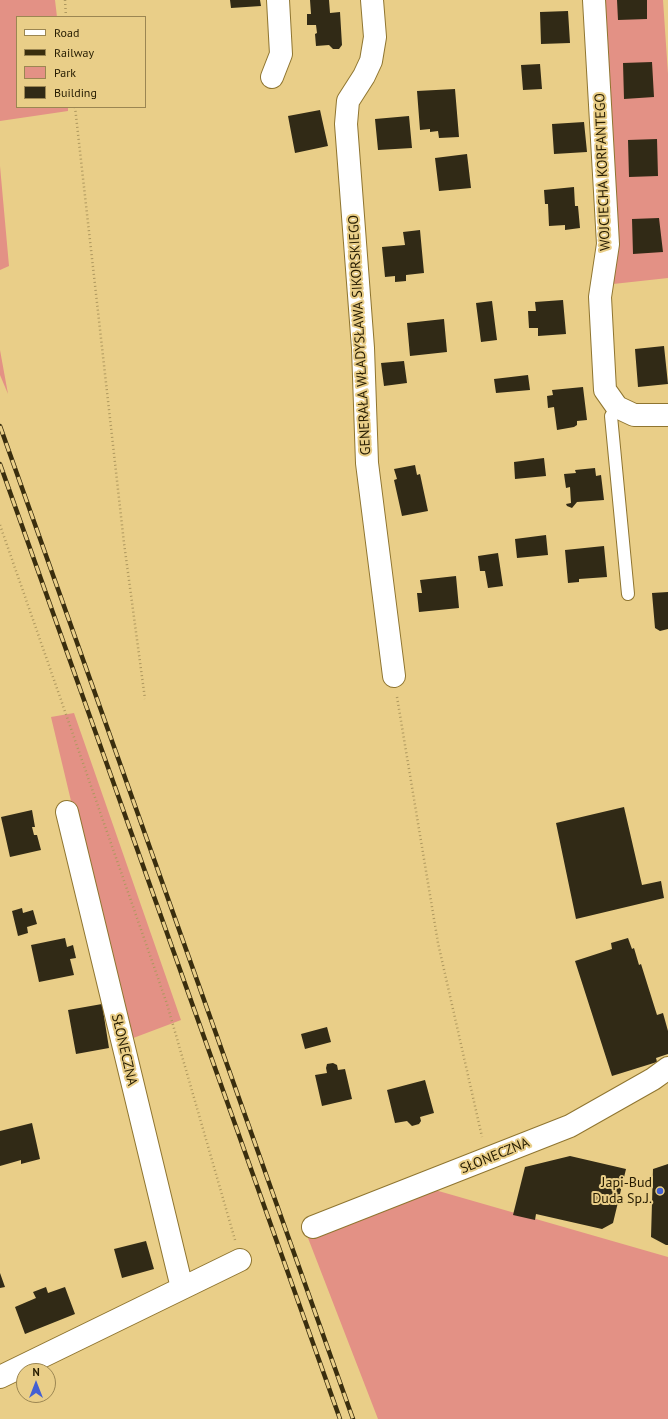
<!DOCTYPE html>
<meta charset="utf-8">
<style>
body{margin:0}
#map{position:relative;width:668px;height:1419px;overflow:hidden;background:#e9ce88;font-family:"PT Sans",sans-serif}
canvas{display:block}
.legend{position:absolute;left:16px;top:16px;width:130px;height:92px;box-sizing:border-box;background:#e9ce88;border:1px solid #9b8652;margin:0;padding:5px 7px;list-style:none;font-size:12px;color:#251b00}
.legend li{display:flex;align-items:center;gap:8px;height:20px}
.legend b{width:20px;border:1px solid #9b8652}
.north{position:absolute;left:16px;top:1363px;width:40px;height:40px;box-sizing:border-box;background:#e9ce88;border:1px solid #9b8652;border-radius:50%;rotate:0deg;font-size:11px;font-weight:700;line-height:16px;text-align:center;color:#251b00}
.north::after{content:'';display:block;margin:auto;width:14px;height:18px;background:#4360d3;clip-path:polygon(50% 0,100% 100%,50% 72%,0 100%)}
</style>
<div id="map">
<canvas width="668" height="1419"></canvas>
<ul class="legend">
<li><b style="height:5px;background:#fff"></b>Road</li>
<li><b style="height:5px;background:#3a2e0e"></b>Railway</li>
<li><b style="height:11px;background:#e39185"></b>Park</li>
<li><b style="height:11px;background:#312a16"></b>Building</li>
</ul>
<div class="north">N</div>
</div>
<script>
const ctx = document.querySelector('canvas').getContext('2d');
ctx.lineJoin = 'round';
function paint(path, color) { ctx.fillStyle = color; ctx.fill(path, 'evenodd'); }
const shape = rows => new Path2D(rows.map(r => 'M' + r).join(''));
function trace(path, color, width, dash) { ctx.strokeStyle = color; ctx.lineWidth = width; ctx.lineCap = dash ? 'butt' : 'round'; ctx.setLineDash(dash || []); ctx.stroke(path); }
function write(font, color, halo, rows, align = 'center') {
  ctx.font = font + ' "PT Sans",sans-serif'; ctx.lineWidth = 4; ctx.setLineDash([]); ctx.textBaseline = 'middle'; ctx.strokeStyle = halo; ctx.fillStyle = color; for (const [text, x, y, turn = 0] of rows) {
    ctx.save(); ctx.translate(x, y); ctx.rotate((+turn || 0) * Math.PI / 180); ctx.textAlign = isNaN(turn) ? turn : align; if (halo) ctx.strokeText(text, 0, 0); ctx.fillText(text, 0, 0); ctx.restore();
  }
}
const green = shape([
 [0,0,55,0,57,17,17,17,17,107,68,107,68,111,0,121],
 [600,0,663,0,668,74,668,278,604,285],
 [0,166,9,266,0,270],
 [0,350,8,394,0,375],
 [74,713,181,1020,128,1040,51,717],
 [428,1188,668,1257,668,1419,378,1419,308,1238]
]);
const building = shape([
 [230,0,260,0,261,6,231,8],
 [310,0,329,0,330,13,340,12,342,45,339,49,333,49,329,45,316,46,315,34,317,33,316,25,307,25,307,14,311,14],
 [617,0,647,0,647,19,618,20],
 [568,11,570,43,541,44,540,12],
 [652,62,654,97,624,99,623,63],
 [540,64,542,89,523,90,521,65],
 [455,89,459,137,439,138,438,131,430,132,430,129,420,130,417,91],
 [320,110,328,146,295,153,288,116],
 [409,116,412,148,378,150,375,119],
 [584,122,587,152,554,154,552,124],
 [657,139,658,176,629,177,628,140],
 [467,154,471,188,439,191,435,158],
 [574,187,575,206,578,206,580,228,565,230,565,225,549,226,548,204,545,204,544,190],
 [659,218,663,252,633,254,632,219],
 [420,230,424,273,406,275,406,281,395,282,395,276,385,277,382,247,405,245,403,232],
 [563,300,566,334,538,336,538,328,529,328,528,311,536,311,535,302],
 [492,301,497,340,481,342,476,303],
 [444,319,447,352,410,356,407,323],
 [664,346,668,384,638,387,635,349],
 [404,361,407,383,384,386,381,363],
 [528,375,530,390,496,393,494,379],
 [583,387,587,420,577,421,577,425,574,427,557,430,554,407,548,408,547,396,553,395,552,390],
 [544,458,546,476,515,479,514,462],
 [415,465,417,475,420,474,428,511,402,516,394,480,397,479,394,469],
 [595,468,596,476,601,475,604,500,577,502,572,508,567,506,566,504,571,503,570,487,566,488,564,474,576,473,575,470],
 [546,535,548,555,517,558,515,539],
 [604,546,607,577,579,579,579,582,568,583,565,550],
 [498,553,503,586,488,588,485,571,480,571,478,556],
 [456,576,459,608,419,612,417,593,422,593,420,580],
 [668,592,668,629,660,631,655,628,652,593],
 [624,807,642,885,661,881,664,898,576,919,556,823],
 [32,810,35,827,32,827,34,835,37,835,41,850,10,857,1,817],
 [22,908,23,913,33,910,37,924,27,927,28,933,18,936,12,911],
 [65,938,67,947,73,945,76,958,70,959,74,975,39,982,31,945],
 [628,938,632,949,634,948,639,965,641,964,657,1015,663,1013,668,1031,668,1054,656,1058,657,1062,612,1076,575,961,612,949,611,943],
 [102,1004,109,1048,76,1054,68,1010],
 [327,1027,331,1042,305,1049,301,1034],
 [333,1063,337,1065,338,1070,345,1069,352,1099,322,1106,315,1075,327,1073,326,1068,327,1064],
 [425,1080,434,1113,420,1117,421,1121,419,1124,412,1126,407,1121,395,1123,387,1090],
 [32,1123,40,1159,21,1164,21,1160,0,1166,0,1131],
 [570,1156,626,1169,613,1223,602,1229,536,1214,535,1220,513,1215,525,1167],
 [668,1164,668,1245,666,1245,651,1237,653,1169],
 [146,1241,154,1269,122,1278,114,1249],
 [0,1273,5,1287,0,1288],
 [46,1287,48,1293,65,1287,75,1314,25,1334,15,1307,36,1298,33,1292]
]);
const path = shape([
 [65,0,66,17],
 [75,107,124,543,145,699],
 [0,525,167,1004,235,1240],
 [397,697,438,943,482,1137]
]);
const service = shape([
 [617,407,611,416,628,594]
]);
const minor = shape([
 [372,0,375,37,371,61,364,76,348,101,346,124,363,348,367,463,394,676],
 [594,0,608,244,600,297,605,390,617,407,634,415,668,415],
 [272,77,281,54,278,0],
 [67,812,182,1288],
 [313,1227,570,1126,653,1079,668,1068],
 [0,1377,240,1260]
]);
const rail = shape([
 [0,426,353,1419],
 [0,464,340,1419]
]);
const markers = [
 [660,1191,4,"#4360d3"]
];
const streetNames = [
 ["WOJCIECHA KORFANTEGO",603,172,-92],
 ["GENERAŁA WŁADYSŁAWA SIKORSKIEGO",360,335,-93],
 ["SŁONECZNA",124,1050,77],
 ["SŁONECZNA",495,1156,-22]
];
const poiNames = [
 ["Japi-Bud",652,1183],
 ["Duda Sp.J.",652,1199]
];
paint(green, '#e39185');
paint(building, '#312a16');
trace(service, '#8f7530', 14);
trace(minor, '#8f7530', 24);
trace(path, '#ae985f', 2.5, [1, 3]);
trace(service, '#fff', 12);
trace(minor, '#fff', 22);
trace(rail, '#3a2e0e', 4.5);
trace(rail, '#e9ce88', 3, [9]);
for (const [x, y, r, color] of markers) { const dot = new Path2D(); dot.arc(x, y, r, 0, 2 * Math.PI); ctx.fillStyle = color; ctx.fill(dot); trace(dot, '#e9ce88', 1.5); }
write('14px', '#251b00', '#e9ce88', streetNames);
write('14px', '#251b00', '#e9ce88', poiNames, 'right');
</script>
